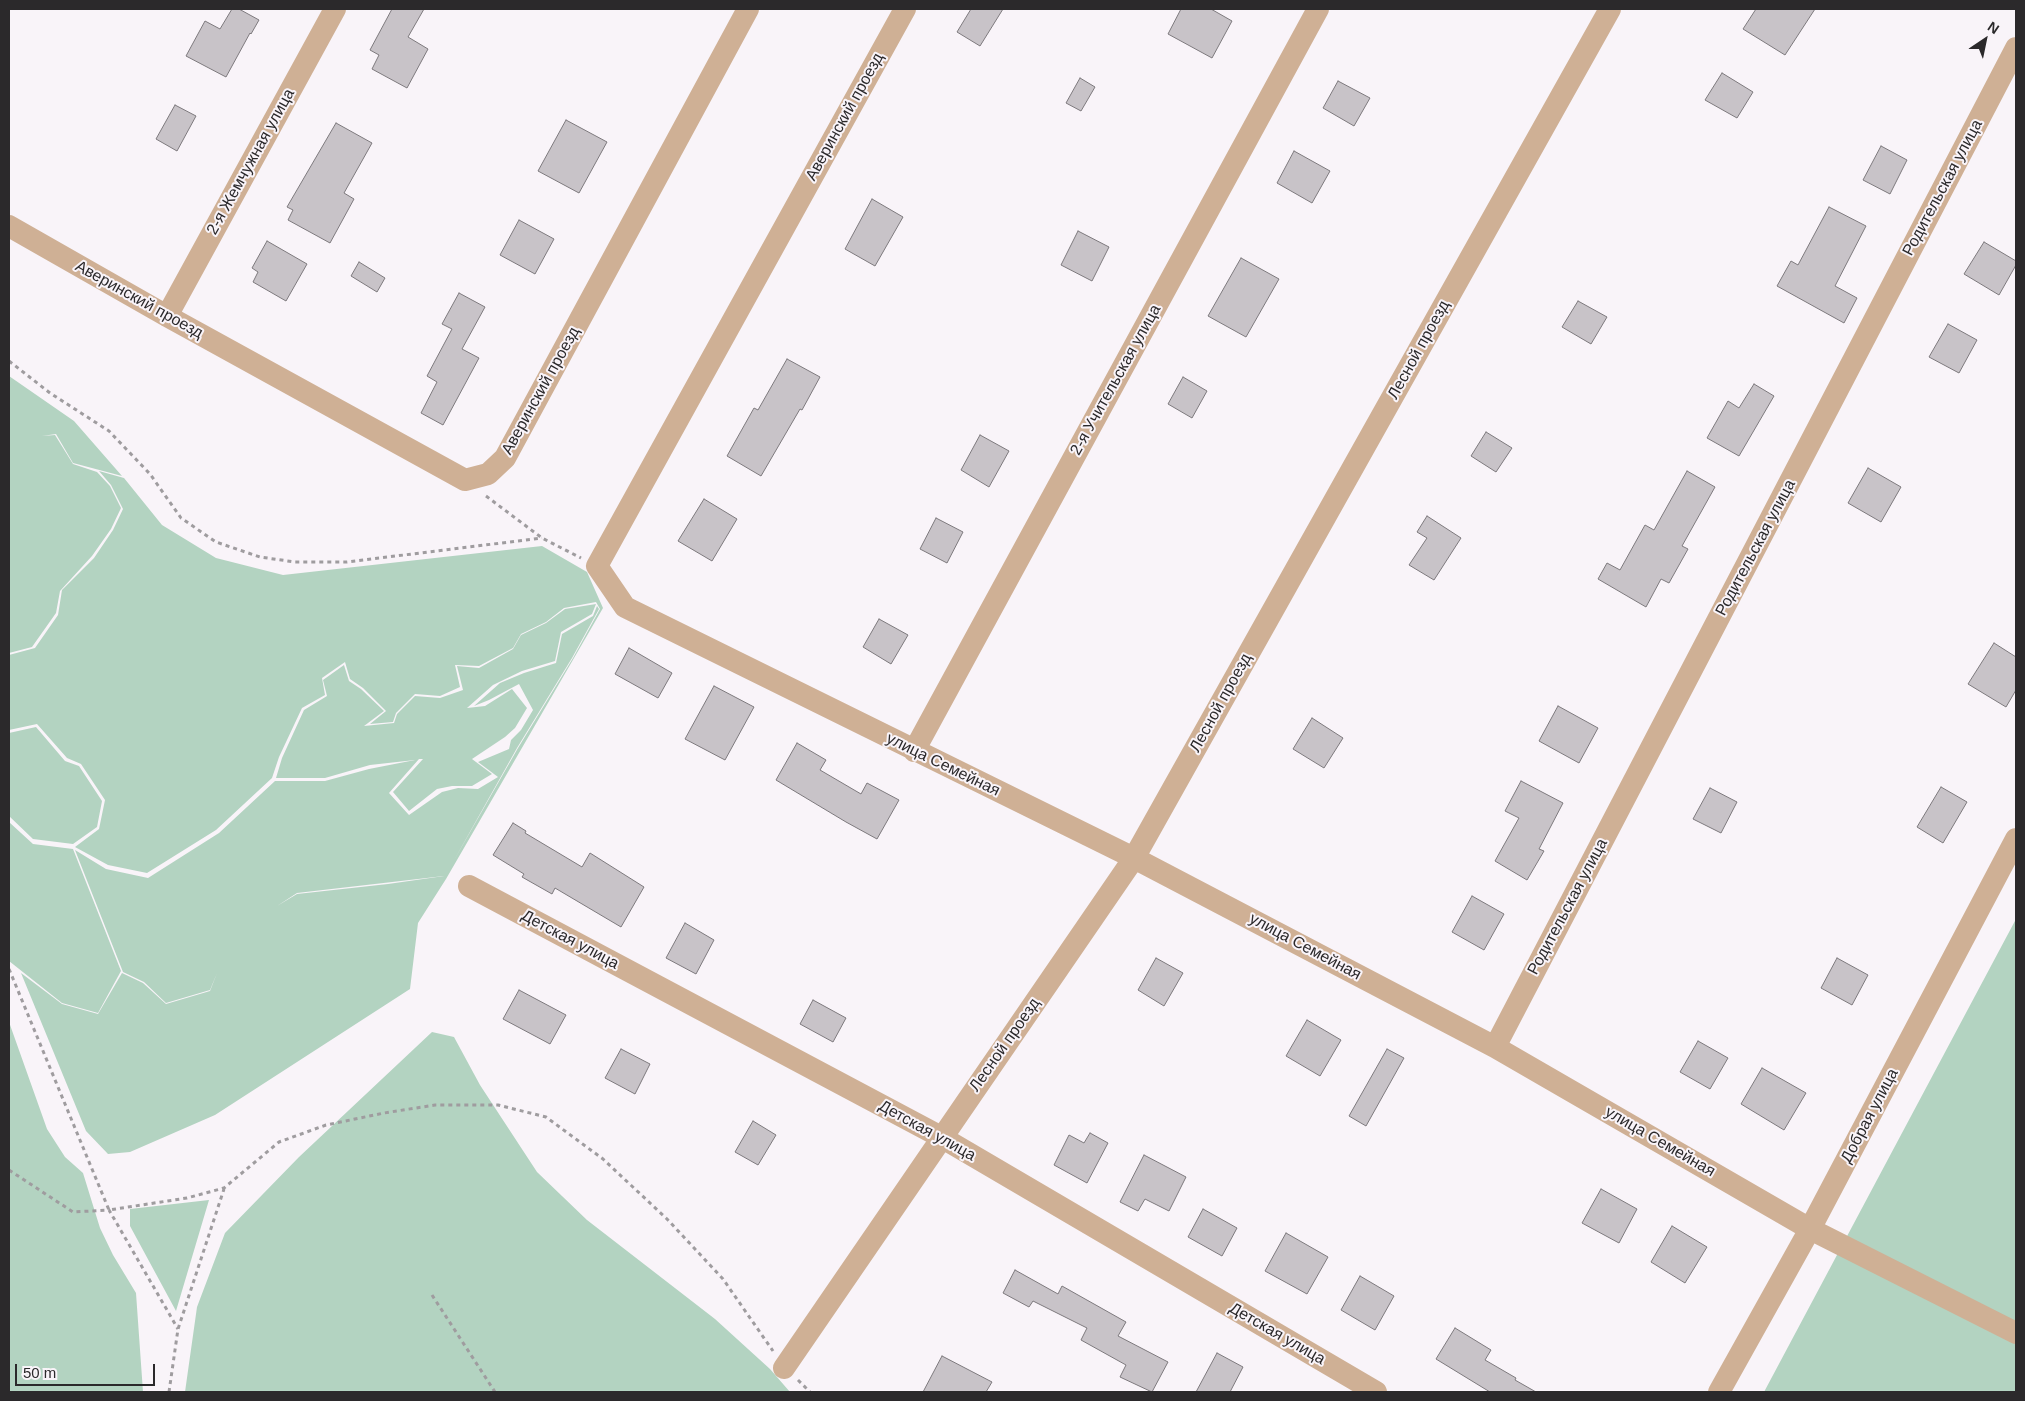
<!DOCTYPE html>
<meta charset="utf-8">
<style>
body{margin:0}
#map{position:relative;width:2025px;height:1401px;overflow:hidden;background:#f9f4f9;font-family:Arial,sans-serif}
canvas{display:block}
.frame{position:absolute;inset:0;border:10px solid #2b292b;pointer-events:none}
.north{position:absolute;left:1960px;top:15px;width:50px;height:50px;-webkit-text-stroke:4px #f9f4f9;paint-order:stroke;rotate:34deg;font-size:14px;font-weight:700;line-height:20px;text-align:center;color:#2b292b}
.north::after{content:'';display:block;margin:auto;width:18px;height:22px;background:#2b292b;clip-path:polygon(50% 0,100% 100%,50% 72%,0 100%)}
.scale{position:absolute;left:15px;top:1364px;width:140px;height:22px;box-sizing:border-box;border:2px solid #2b292b;border-top:0;padding-left:6px;font-size:15px;line-height:18px;white-space:nowrap;color:#2b292b;-webkit-text-stroke:4px #f9f4f9;paint-order:stroke}
</style>
<div id="map">
<canvas width="2025" height="1401"></canvas>
<div class="frame"></div>
<div class="north">N</div>
<div class="scale">50 m</div>
</div>
<script>
const ctx = document.querySelector('canvas').getContext('2d');
ctx.lineJoin = 'round';
function paint(path, color) { ctx.fillStyle = color; ctx.fill(path, 'evenodd'); }
const shape = rows => new Path2D(rows.map(r => 'M' + r).join(''));
function trace(path, color, width, dash) { ctx.strokeStyle = color; ctx.lineWidth = width; ctx.lineCap = dash ? 'butt' : 'round'; ctx.setLineDash(dash || []); ctx.stroke(path); }
function write(font, color, halo, rows, align = 'center') {
  ctx.font = font + ' Arial,sans-serif'; ctx.lineWidth = 4; ctx.setLineDash([]); ctx.textBaseline = 'middle'; ctx.strokeStyle = halo; ctx.fillStyle = color; for (const [text, x, y, turn = 0] of rows) {
    ctx.save(); ctx.translate(x, y); ctx.rotate((+turn || 0) * Math.PI / 180); ctx.textAlign = isNaN(turn) ? turn : align; if (halo) ctx.strokeText(text, 0, 0); ctx.fillText(text, 0, 0); ctx.restore();
  }
}
const green = shape([
 [9,376,74,421,122,476,73,463,56,434,42,436,55,435,73,464,97,472,110,486,121,508,111,529,92,556,60,591,56,613,32,647,9,653],
 [99,471,124,478,162,525,216,558,283,575,542,546,587,572,603,608,446,879,418,923,410,989,215,1115,130,1152,108,1154,86,1131,21,973,62,1004,98,1014,122,973,143,983,166,1004,210,991,217,973,210,990,166,1003,144,982,123,972,75,850,106,869,148,878,219,833,275,781,325,781,369,769,415,760,370,765,325,778,276,778,282,758,304,710,327,696,323,680,344,665,349,681,361,689,384,711,364,726,394,723,397,714,415,696,440,698,463,690,457,666,479,668,513,649,521,635,546,623,565,609,596,604,592,614,561,632,555,661,522,671,493,685,467,708,485,706,512,689,527,708,515,728,505,737,472,759,492,774,472,786,452,786,437,789,409,811,393,792,423,759,419,759,389,793,409,815,442,792,458,788,478,789,498,777,478,762,509,749,511,740,521,730,533,710,519,684,489,700,474,706,500,683,524,673,556,663,562,634,593,616,597,606,599,609,572,658,517,748,453,862,518,748,573,658,600,609,596,602,564,608,546,622,521,634,513,648,479,666,455,665,460,687,440,696,415,694,396,713,393,722,370,724,386,711,363,688,350,679,345,662,322,678,325,695,302,708,279,757,272,778,216,830,147,873,108,865,75,847,99,829,105,800,81,764,67,758,37,724,9,730,9,655,35,648,58,615,62,590,94,558,113,530,123,509,111,485],
 [444,876,388,884,297,894,277,906,297,893],
 [36,727,65,761,79,766,102,801,97,827,73,844,33,839,9,816,9,733],
 [9,822,33,844,73,849,121,971,98,1013,62,1003,9,961],
 [2016,919,2016,1392,1764,1392],
 [9,1022,47,1129,65,1157,83,1173,100,1228,113,1255,136,1293,143,1392,9,1392],
 [432,1032,454,1037,480,1085,537,1172,587,1220,715,1319,770,1369,790,1392,185,1392,197,1307,225,1233,299,1157],
 [209,1200,176,1311,130,1226,130,1209]
]);
const building = shape([
 [232,9,239,9,259,20,251,34,250,33,226,77,186,56,205,21,220,29,232,9],
 [392,9,424,9,408,37,428,49,407,88,372,69,379,55,370,50,392,9],
 [971,9,1003,9,980,46,957,32,971,9],
 [1181,9,1211,9,1232,21,1212,58,1168,34,1181,9],
 [1756,9,1815,9,1785,55,1743,29,1756,9],
 [1722,73,1753,92,1737,118,1705,100,1722,73],
 [1080,78,1095,87,1081,111,1066,103,1080,78],
 [1338,81,1370,98,1354,126,1323,108,1338,81],
 [175,105,196,116,177,151,156,139,175,105],
 [566,120,607,142,579,193,538,171,566,120],
 [336,123,372,143,344,193,354,199,330,243,288,220,293,210,287,207,336,123],
 [1881,146,1907,160,1890,194,1863,180,1881,146],
 [1294,151,1330,171,1312,203,1277,183,1294,151],
 [872,199,903,217,875,266,845,249,872,199],
 [1829,207,1866,226,1835,286,1857,298,1844,323,1777,286,1791,261,1798,265,1829,207],
 [519,220,554,239,535,274,500,255,519,220],
 [1078,231,1109,247,1092,281,1061,265,1078,231],
 [267,241,307,264,286,301,253,282,258,272,252,268,267,241],
 [1984,242,2016,261,2016,265,1999,295,1964,274,1984,242],
 [1241,258,1279,279,1246,337,1208,316,1241,258],
 [359,262,385,278,377,292,351,276,359,262],
 [459,293,485,307,462,349,479,358,443,425,421,413,437,382,427,376,452,329,442,324,459,293],
 [1578,301,1607,317,1591,344,1562,327,1578,301],
 [1948,324,1977,340,1959,373,1929,357,1948,324],
 [787,359,820,377,802,410,800,409,761,476,727,456,754,408,758,410,787,359],
 [1183,377,1207,391,1192,418,1168,404,1183,377],
 [1754,384,1774,396,1739,456,1707,438,1728,401,1739,408,1754,384],
 [1486,432,1512,448,1496,472,1471,456,1486,432],
 [980,435,1009,451,989,487,961,470,980,435],
 [1868,468,1901,487,1881,522,1848,503,1868,468],
 [1687,471,1715,487,1682,546,1688,549,1669,583,1661,579,1646,607,1598,579,1607,563,1620,570,1645,525,1654,530,1687,471],
 [704,499,737,519,712,561,678,541,704,499],
 [1427,516,1461,538,1434,580,1409,565,1427,538,1417,532,1427,516],
 [936,518,963,532,947,563,920,549,936,518],
 [879,619,908,635,891,664,863,647,879,619],
 [1994,643,2016,657,2016,690,2006,707,1968,684,1994,643],
 [629,648,672,673,658,698,615,674,629,648],
 [714,686,754,707,725,760,685,739,714,686],
 [1558,706,1598,728,1579,763,1539,741,1558,706],
 [1312,718,1343,738,1324,768,1293,749,1312,718],
 [797,743,826,760,820,770,861,794,867,783,899,800,877,839,846,822,776,780,797,743],
 [1521,781,1563,803,1539,849,1544,851,1527,880,1495,861,1519,818,1505,811,1521,781],
 [1941,787,1967,802,1943,843,1917,827,1941,787],
 [1710,788,1737,802,1721,833,1693,819,1710,788],
 [513,823,526,831,525,833,582,867,590,853,644,887,621,927,555,888,552,894,522,877,524,874,493,855,513,823],
 [1472,896,1504,914,1484,950,1452,932,1472,896],
 [685,923,714,940,696,974,666,958,685,923],
 [1156,958,1183,973,1164,1006,1138,990,1156,958],
 [1837,958,1868,975,1852,1005,1821,988,1837,958],
 [519,990,566,1015,550,1044,503,1019,519,990],
 [813,1000,846,1018,833,1042,800,1024,813,1000],
 [1307,1020,1341,1040,1320,1076,1286,1056,1307,1020],
 [1698,1041,1728,1058,1710,1089,1680,1072,1698,1041],
 [621,1049,650,1064,635,1094,605,1078,621,1049],
 [1387,1049,1404,1058,1366,1126,1349,1116,1387,1049],
 [1762,1068,1806,1093,1784,1130,1741,1104,1762,1068],
 [753,1121,776,1135,758,1165,735,1152,753,1121],
 [1090,1133,1108,1143,1087,1183,1054,1165,1069,1135,1084,1143,1090,1133],
 [1144,1155,1186,1177,1169,1211,1145,1199,1138,1211,1120,1202,1144,1155],
 [1601,1189,1637,1209,1619,1243,1582,1223,1601,1189],
 [1203,1209,1237,1228,1222,1256,1188,1237,1203,1209],
 [1672,1226,1707,1247,1685,1283,1651,1262,1672,1226],
 [1286,1233,1328,1257,1307,1294,1265,1271,1286,1233],
 [1015,1270,1058,1294,1062,1286,1126,1322,1118,1336,1168,1362,1152,1392,1120,1377,1126,1365,1081,1340,1087,1328,1033,1301,1029,1307,1003,1293,1015,1270],
 [1360,1276,1394,1296,1375,1330,1341,1310,1360,1276],
 [1455,1328,1491,1350,1485,1360,1516,1378,1515,1380,1536,1392,1490,1392,1436,1359,1455,1328],
 [1217,1353,1243,1367,1230,1392,1196,1392,1217,1353],
 [942,1356,992,1382,986,1392,923,1392,942,1356]
]);
const path = shape([
 [9,361,50,393,109,431,150,474,181,518,216,542,260,557,295,562,347,562,542,538],
 [486,496,542,538,581,558],
 [9,969,109,1210,187,1198,224,1188,279,1142,326,1125,384,1113,435,1105,498,1105,546,1117,603,1159,667,1219,723,1279,773,1351],
 [9,1170,73,1212,109,1210,178,1329],
 [432,1295,495,1392],
 [798,1380,810,1392],
 [169,1392,178,1329,224,1189]
]);
const minor = shape([
 [905,9,597,566,625,607,1134,858,1495,1047,1810,1229,2016,1333],
 [9,226,167,316,465,480,488,474,505,458,748,9],
 [167,316,335,9],
 [914,751,1318,9],
 [469,886,941,1137,1376,1392],
 [1495,1047,2016,48],
 [784,1368,1134,858,1610,9],
 [1719,1392,1810,1229,2016,839]
]);
const streetNames = [
 ["Аверинский проезд",845,117,-61],
 ["2-я Жемчужная улица",251,162,-61],
 ["Родительская улица",1943,188,-62],
 ["Аверинский проезд",139,300,29],
 ["Лесной проезд",1419,350,-61],
 ["2-я Учительская улица",1116,380,-61],
 ["Аверинский проезд",541,391,-61],
 ["Родительская улица",1756,548,-62],
 ["Лесной проезд",1221,703,-61],
 ["улица Семейная",943,765,26],
 ["Родительская улица",1568,907,-62],
 ["Детская улица",570,940,28],
 ["улица Семейная",1305,947,28],
 ["Лесной проезд",1005,1045,-55],
 ["Добрая улица",1870,1116,-62],
 ["Детская улица",927,1131,29],
 ["улица Семейная",1660,1142,30],
 ["Детская улица",1277,1334,30]
];
paint(green, '#b3d3c1');
paint(building, '#c8c3c8');
trace(building, '#7d797d', 1);
trace(path, '#9f9c9f', 3, [4, 4]);
trace(minor, '#cfb095', 22);
write('16px', '#2b292b', '#f9f4f9', streetNames);
</script>
